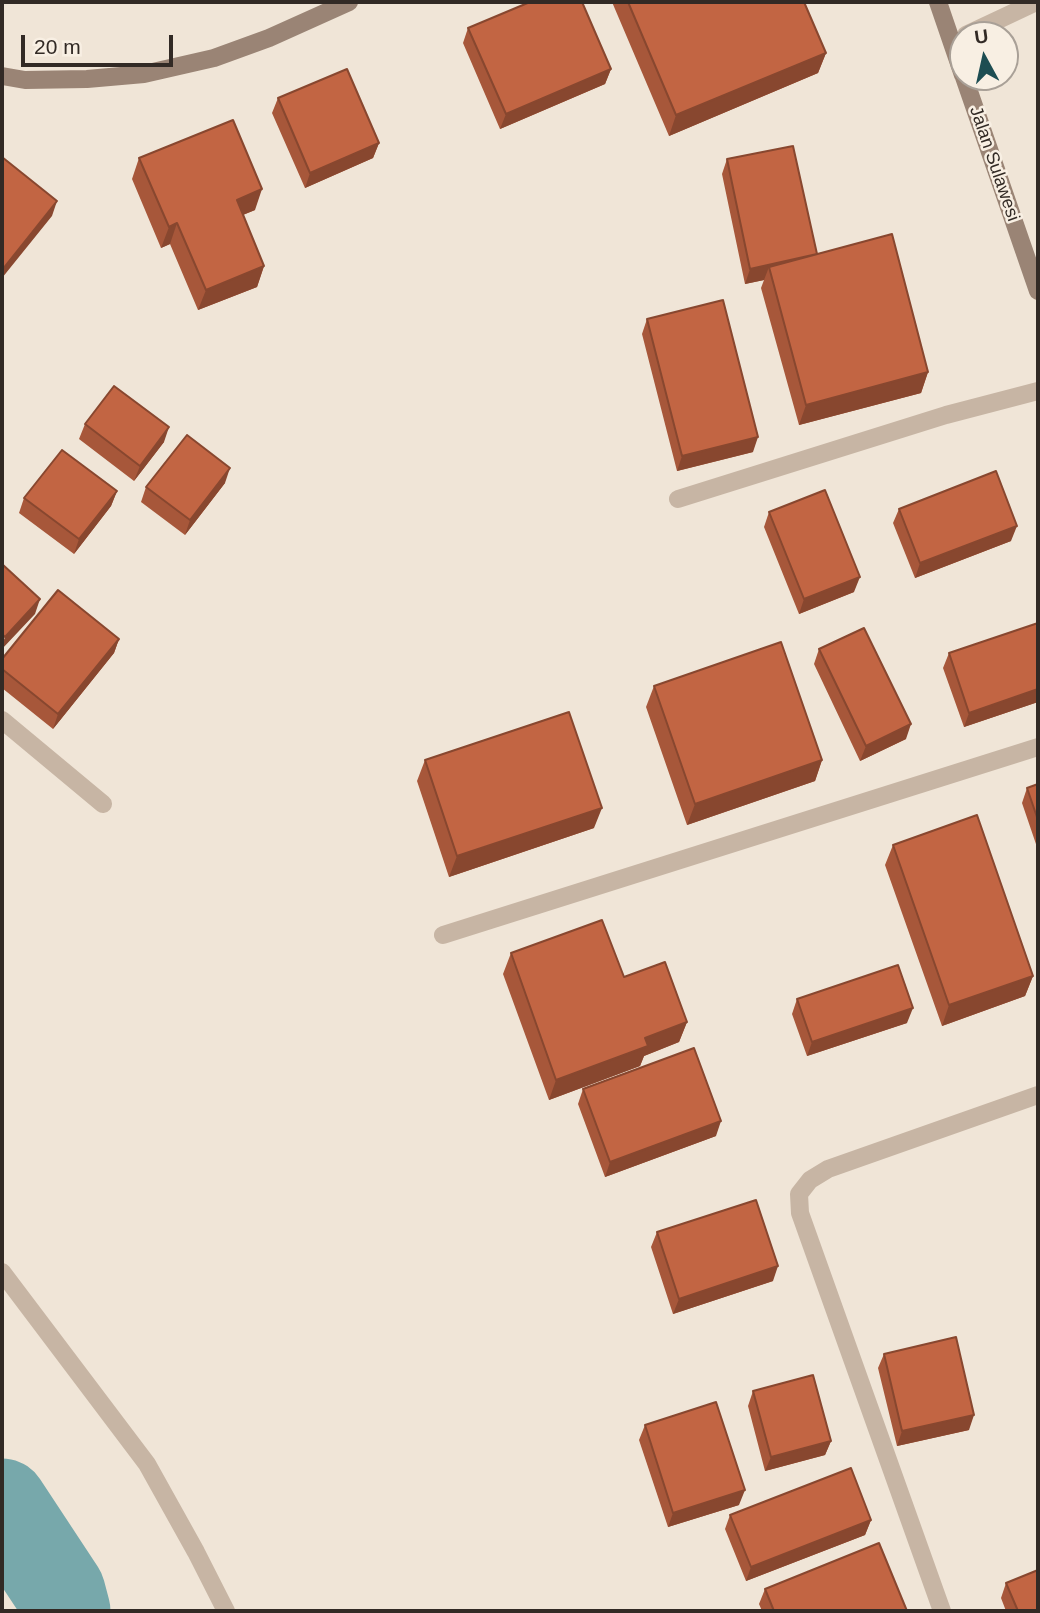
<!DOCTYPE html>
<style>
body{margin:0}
#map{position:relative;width:1040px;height:1613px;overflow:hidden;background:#f0e5d7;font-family:Helvetica,sans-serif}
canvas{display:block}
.frame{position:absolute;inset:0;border:4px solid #322a25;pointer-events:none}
.north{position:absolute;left:949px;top:21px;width:70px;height:70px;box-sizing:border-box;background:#f8efe3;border:2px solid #a9a097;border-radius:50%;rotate:352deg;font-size:19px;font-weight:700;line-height:28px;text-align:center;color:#322a25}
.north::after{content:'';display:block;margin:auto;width:24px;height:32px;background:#1d4d52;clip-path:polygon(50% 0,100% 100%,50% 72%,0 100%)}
.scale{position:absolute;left:21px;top:35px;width:152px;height:32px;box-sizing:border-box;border:4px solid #322a25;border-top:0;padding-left:9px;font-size:21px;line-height:24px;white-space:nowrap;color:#322a25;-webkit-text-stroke:5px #f8efe3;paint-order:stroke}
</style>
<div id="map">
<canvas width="1040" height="1613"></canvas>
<div class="frame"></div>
<div class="north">U</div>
<div class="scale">20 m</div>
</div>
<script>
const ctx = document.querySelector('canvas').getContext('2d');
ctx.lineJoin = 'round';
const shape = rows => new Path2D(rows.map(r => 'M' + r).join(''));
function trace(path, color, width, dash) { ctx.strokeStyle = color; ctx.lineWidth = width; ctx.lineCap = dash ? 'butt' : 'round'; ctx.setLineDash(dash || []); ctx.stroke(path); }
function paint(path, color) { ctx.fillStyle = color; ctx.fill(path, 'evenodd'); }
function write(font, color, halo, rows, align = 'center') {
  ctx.font = font + ' Helvetica,sans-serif'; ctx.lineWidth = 5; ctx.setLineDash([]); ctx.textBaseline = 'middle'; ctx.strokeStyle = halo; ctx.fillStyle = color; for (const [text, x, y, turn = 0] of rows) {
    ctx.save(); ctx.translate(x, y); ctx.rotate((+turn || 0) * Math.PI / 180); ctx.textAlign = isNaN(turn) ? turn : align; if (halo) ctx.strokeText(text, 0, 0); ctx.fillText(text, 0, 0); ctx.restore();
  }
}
const river = shape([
 [2,1504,60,1592,65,1611]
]);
const minor = shape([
 [966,35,1036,2],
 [678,499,946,415,1038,391],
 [2,720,103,804],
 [443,935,1038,747],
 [942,1611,800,1213,799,1194,810,1180,828,1169,1038,1095]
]);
const tertiary = shape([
 [2,1272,147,1464,196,1552,226,1611]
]);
const secondary = shape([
 [938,2,963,75],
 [2,76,25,80,87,79,144,74,214,58,269,38,349,2],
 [964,77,1038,291]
]);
const wall = shape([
 [612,2,804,2,826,53,818,73,669,136],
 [468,28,611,69,605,84,500,129,463,43],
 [278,98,379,143,373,158,305,188,272,113],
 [139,158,255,210,243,215,264,266,257,287,198,310,170,244,161,248,132,179],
 [727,159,928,372,921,393,799,425,761,288,764,280,745,284,722,174],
 [647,319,753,452,677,471,642,334],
 [85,424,164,442,134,481,79,439],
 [225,483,185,535,141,502,146,487],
 [117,491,111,506,74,554,19,513,24,498],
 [899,509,1011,541,915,578,893,523],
 [769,512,854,592,799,614,764,527],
 [1038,623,1038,702,964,727,943,668,949,653],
 [119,639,114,653,53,729,2,688,2,659],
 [819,649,906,739,860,761,814,664],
 [654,686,822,760,815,781,687,825,646,707],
 [425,760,594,828,449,877,417,781],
 [1038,784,1038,850,1022,803,1027,788],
 [893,845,1033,976,1025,996,942,1026,885,865],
 [511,953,624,977,687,1022,679,1042,644,1056,640,1066,549,1100,503,974],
 [797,999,907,1023,807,1056,792,1014],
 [583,1089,716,1136,605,1177,578,1104],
 [657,1232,773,1281,673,1314,651,1247],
 [884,1354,969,1430,897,1446,878,1368],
 [753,1391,831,1441,825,1455,765,1471,748,1406],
 [645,1425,739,1505,668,1527,639,1440],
 [730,1515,871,1520,865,1535,746,1581,725,1529],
 [1006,1583,1038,1611,1006,1611,1001,1598],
 [765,1589,907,1611,762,1611,759,1604]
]);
const shadedWall = shape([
 [826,53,818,73,669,136,676,115],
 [611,69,605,84,500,129,506,114],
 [379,143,373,158,305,188,310,173],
 [262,189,255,210,230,220,237,200],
 [57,201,52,216,2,278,2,270],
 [177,223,170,244,161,248,169,227],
 [817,256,769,267,764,280,745,284,750,269],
 [264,266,257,287,198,310,206,290],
 [928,372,921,393,799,425,806,405],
 [169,427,164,442,134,481,140,466],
 [758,437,753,452,677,471,682,456],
 [230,468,225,483,185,535,190,520],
 [117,491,111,506,74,554,79,539],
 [1017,526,1011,541,915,578,920,563],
 [860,577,854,592,799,614,804,599],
 [40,599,35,614,2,649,2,645,5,637],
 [119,639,114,653,53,729,58,714],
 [1038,689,1038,702,964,727,969,713],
 [911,724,906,739,860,761,866,746],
 [822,760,815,781,687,825,695,804],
 [602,808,594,828,449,877,457,856],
 [1033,976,1025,996,942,1026,949,1005],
 [913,1008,907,1023,807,1056,812,1042],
 [687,1022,679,1042,644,1056,640,1066,549,1100,556,1080,645,1038],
 [721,1121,716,1136,605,1177,610,1162],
 [778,1266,773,1281,673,1314,679,1299],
 [974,1415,969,1430,897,1446,902,1431],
 [831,1441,825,1455,765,1471,771,1457],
 [745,1490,739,1505,668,1527,673,1513],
 [871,1520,865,1535,746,1581,751,1567]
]);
const building = shape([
 [530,2,582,2,611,69,506,114,468,28,530,2],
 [628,2,804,2,826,53,676,115,628,2],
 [347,69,379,143,310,173,278,98,347,69],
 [233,120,262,189,237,200,264,266,206,290,177,223,169,227,139,158,233,120],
 [793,146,817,254,750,269,727,159,793,146],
 [2,157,57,201,2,270,2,157],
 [892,234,928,372,806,405,769,267,892,234],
 [723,300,758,437,682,456,647,319,723,300],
 [114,386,169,427,140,466,85,424,114,386],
 [187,435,230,468,190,520,146,487,187,435],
 [62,450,117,491,79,539,24,498,62,450],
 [996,471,1017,526,920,563,899,509,996,471],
 [825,490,860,577,804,599,769,512,825,490],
 [2,564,40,599,5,637,2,634,2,564],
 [58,590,119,639,58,714,2,669,2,659,58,590],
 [1038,623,1038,689,969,713,949,653,1038,623],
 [864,628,911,724,866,746,819,649,864,628],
 [781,642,822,760,695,804,654,686,781,642],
 [569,712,602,808,457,856,425,760,569,712],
 [1038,784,1038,820,1027,788,1038,784],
 [977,815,1033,976,949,1005,893,845,977,815],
 [602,920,624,977,665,962,687,1022,645,1038,648,1046,556,1080,511,953,602,920],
 [898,965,913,1008,812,1042,797,999,898,965],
 [694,1048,721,1121,610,1162,583,1089,694,1048],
 [756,1200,778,1266,679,1299,657,1232,756,1200],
 [956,1337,974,1415,902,1431,884,1354,956,1337],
 [813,1375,831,1441,771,1457,753,1391,813,1375],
 [716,1402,745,1490,673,1513,645,1425,716,1402],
 [851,1468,871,1520,751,1567,730,1515,851,1468],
 [879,1543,907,1611,774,1611,765,1589,879,1543],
 [1038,1570,1038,1611,1018,1611,1006,1583,1038,1570]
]);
const streetNames = [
 ["Jalan Sulawesi",994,164,71]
];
trace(river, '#77a8ab', 91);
trace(minor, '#c7b5a4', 18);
trace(tertiary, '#c7b5a4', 18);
trace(secondary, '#9a8475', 18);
paint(wall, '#a7573a');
paint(shadedWall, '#88472f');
paint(building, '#c26543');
trace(building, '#88472f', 2);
write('18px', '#322a25', '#f8efe3', streetNames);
</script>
